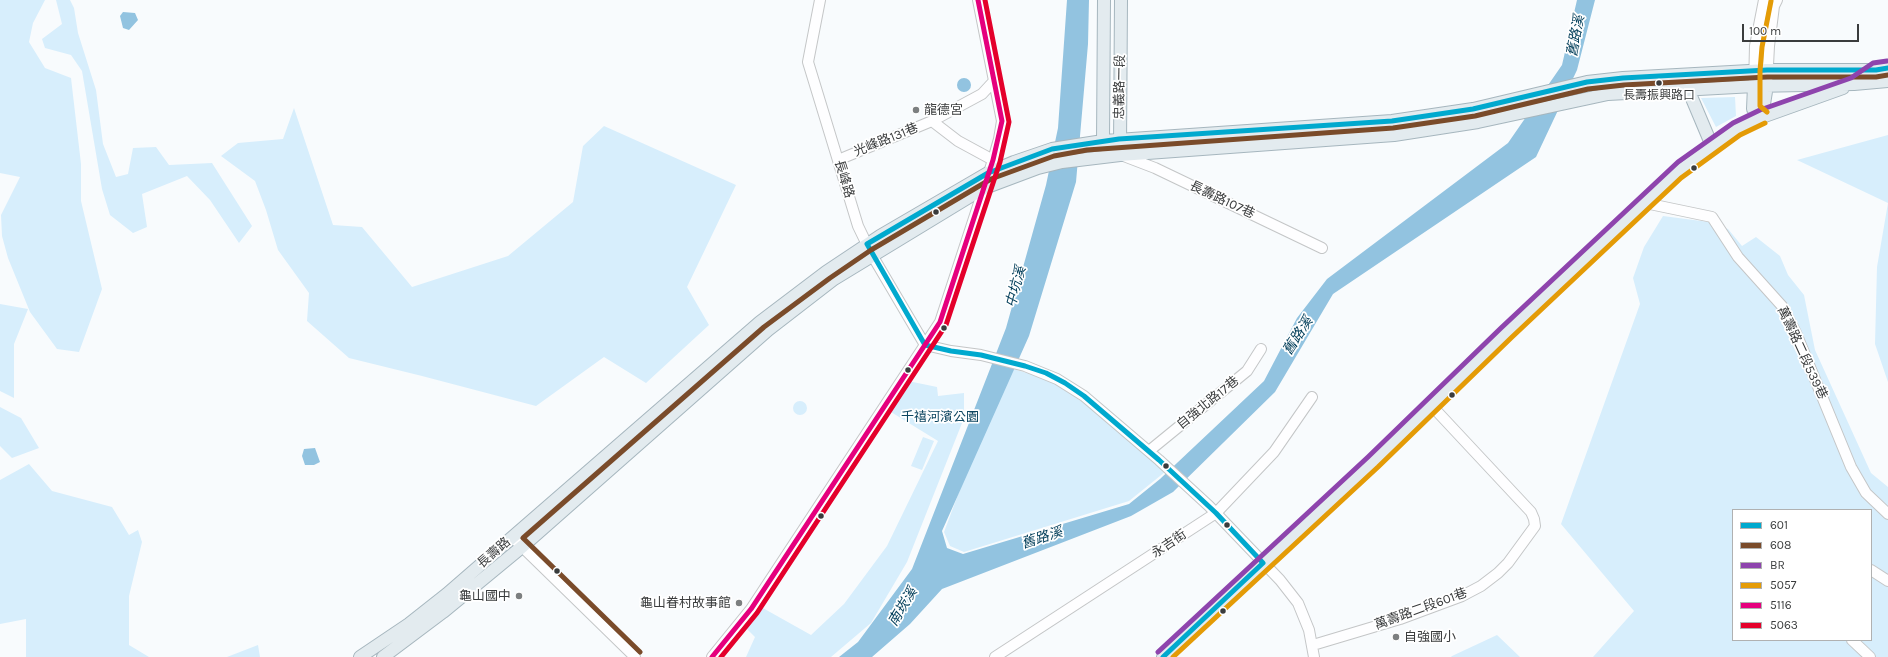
<!DOCTYPE html>
<meta charset="utf-8">
<style>
body{margin:0}
#map{position:relative;width:1888px;height:657px;overflow:hidden;background:#f8fbfd;font-family:Karla,sans-serif}
canvas{display:block}
.legend{position:absolute;left:1732px;top:509px;width:140px;height:132px;box-sizing:border-box;background:#fff;border:1px solid #b0b1b1;margin:0;padding:5px 7px;list-style:none;font-size:12px;color:#3a3c3d}
.legend li{display:flex;align-items:center;gap:8px;height:20px}
.legend b{width:20px;border:1px solid #b0b1b1}
.scale{position:absolute;left:1742px;top:24px;width:117px;height:18px;box-sizing:border-box;border:2px solid #3a3c3d;border-top:0;padding-left:5px;font-size:12px;line-height:14px;white-space:nowrap;color:#3a3c3d;-webkit-text-stroke:3px #fff;paint-order:stroke}
</style>
<div id="map">
<canvas width="1888" height="657"></canvas>
<ul class="legend">
<li><b style="height:5px;background:#00a9ce"></b>601</li>
<li><b style="height:5px;background:#7a4b2a"></b>608</li>
<li><b style="height:5px;background:#8e44ad"></b>BR</li>
<li><b style="height:5px;background:#e49b06"></b>5057</li>
<li><b style="height:5px;background:#e5007d"></b>5116</li>
<li><b style="height:5px;background:#e4002b"></b>5063</li>
</ul>
<div class="scale">100 m</div>
</div>
<script>
const ctx = document.querySelector('canvas').getContext('2d');
ctx.lineJoin = 'round';
function paint(path, color) { ctx.fillStyle = color; ctx.fill(path, 'evenodd'); }
const shape = rows => new Path2D(rows.map(r => 'M' + r).join(''));
function trace(path, color, width, dash) { ctx.strokeStyle = color; ctx.lineWidth = width; ctx.lineCap = dash ? 'butt' : 'round'; ctx.setLineDash(dash || []); ctx.stroke(path); }
function write(font, color, halo, rows, align = 'center') {
  ctx.font = font + ' Karla,"Noto Sans TC",sans-serif'; ctx.lineWidth = 3.5; ctx.setLineDash([]); ctx.textBaseline = 'middle'; ctx.strokeStyle = halo; ctx.fillStyle = color; for (const [text, x, y, turn = 0] of rows) {
    ctx.save(); ctx.translate(x, y); ctx.rotate((+turn || 0) * Math.PI / 180); ctx.textAlign = isNaN(turn) ? turn : align; if (halo) ctx.strokeText(text, 0, 0); ctx.fillText(text, 0, 0); ctx.restore();
  }
}
const green = shape([
 [0,0,45,0,33,23,29,42,45,68,71,78,81,164,81,201,102,289,79,352,57,349,30,312,8,258,2,236,1,215,20,177,0,173],
 [56,0,70,0,74,8,78,33,96,90,103,144,116,177,128,174,133,148,156,147,169,165,212,163,252,226,239,243,210,200,187,176,142,194,147,227,133,233,110,215,102,189,82,71,71,55,45,48,42,39,62,24],
 [1735,97,1736,116,1716,127,1701,98],
 [294,108,333,225,362,227,412,287,508,256,573,202,583,146,604,126,736,185,687,287,709,325,646,383,604,357,536,406,422,376,349,358,307,321,309,293,278,250,266,210,255,181,221,156,238,143,283,139],
 [1888,135,1888,382,1875,344,1877,267,1888,203,1797,160],
 [1663,216,1709,222,1728,229,1742,246,1756,237,1780,256,1788,275,1804,295,1815,350,1871,473,1888,487,1888,657,1593,657,1634,611,1561,524,1640,304,1633,278,1644,247],
 [1733,510,1871,510,1871,640,1733,640],
 [0,304,28,309,14,344,14,398,0,391],
 [1006,367,1048,379,1099,413,1165,472,1129,501,964,552,950,546,944,532],
 [908,381,937,387,938,396,964,393,964,418,907,562,871,623,831,657,746,657,755,637,745,627,761,607,811,635,844,604,887,546,938,441,891,412],
 '793 408a7 7 0 1 1 14 0a7 7 0 1 1-14 0Z',
 [0,407,21,418,39,448,12,458,0,446],
 [923,437,934,441,922,470,911,466],
 [29,464,52,491,112,507,129,535,138,530,142,542,129,596,129,645,149,657,26,657,26,619,0,624,0,480],
 [1497,635,1520,657,1451,657,1452,656],
 [258,645,260,657,227,657]
]);
const water = shape([
 [1067,0,1089,0,1088,44,1076,182,1029,336,942,531,947,548,963,554,1129,504,1160,479,1264,381,1297,318,1327,279,1508,143,1562,65,1577,0,1595,0,1577,70,1536,157,1333,294,1275,392,1173,492,1131,516,942,589,910,624,872,657,839,657,858,642,912,569,1006,328,1046,185,1058,128],
 [123,12,135,13,138,20,129,30,123,28,120,16],
 '957 85a7 7 0 1 1 14 0a7 7 0 1 1-14 0Z',
 [315,448,320,462,314,465,305,465,302,456,304,449]
]);
const minor = shape([
 [820,0,808,62,858,226,872,255,925,345],
 [1767,85,1769,46,1774,6,1777,0],
 [1754,86,1755,46,1764,0],
 [932,121,958,141,993,160],
 [1121,155,1155,168,1322,248],
 [838,160,932,121,982,94,994,81],
 [1645,203,1712,217,1738,257,1782,306,1796,333,1851,467,1866,493,1888,514],
 [925,345,951,351,981,355,1025,366,1057,379,1084,396,1159,460,1209,506,1280,580,1298,603,1309,630,1314,657],
 [1149,451,1247,371,1261,349],
 [513,538,635,657],
 [1871,570,1888,581],
 [1852,640,1870,657],
 [1313,645,1400,619,1462,596,1481,586,1498,573,1508,563,1535,526,1534,519,1531,512,1431,405],
 [712,657,751,609,940,322,993,160,999,139,1002,121,978,0],
 [995,657,1216,513,1274,452,1312,397]
]);
const major = shape([
 [1104,0,1103,141,1109,146],
 [1870,74,1876,70,1888,68],
 [1754,86,1753,109,1762,117],
 [1688,89,1712,146],
 [1762,117,1767,85],
 [1120,147,1121,0],
 [360,657,409,624,447,594,760,322,826,272,880,236,988,173,1014,162,1052,149,1103,141,1392,121,1473,109,1587,82,1623,78,1767,70,1876,70],
 [383,657,443,612,523,546,768,330,834,279,982,189,1038,168,1062,162,1120,155,1394,135,1478,122,1608,94,1754,86,1854,84,1888,81],
 [1163,657,1373,462,1506,333,1677,173,1736,129,1762,117,1843,88]
]);
const bus1 = shape([
 [925,345,867,244,988,173,1052,149,1119,139,1392,121,1473,109,1587,82,1623,78,1767,70,1876,70,1888,68],
 [925,345,951,351,981,355,1025,366,1046,373,1065,383,1084,396,1159,460,1216,513,1263,563],
 [1163,657,1263,563]
]);
const bus2 = shape([
 [640,652,523,538,764,327,830,278,871,250,991,179,1054,156,1087,150,1393,128,1475,116,1588,89,1624,85,1767,77,1876,77,1888,75]
]);
const bus3 = shape([
 [1158,652,1368,457,1501,328,1678,162,1733,123,1760,110,1851,78,1873,63,1887,61]
]);
const bus4 = shape([
 [1767,112,1760,106,1760,71,1762,47,1771,1],
 [1173,657,1378,467,1511,338,1681,178,1740,135,1765,123]
]);
const bus5 = shape([
 [712,657,751,609,940,322,993,160,1002,121,978,0]
]);
const bus6 = shape([
 [721,657,757,613,946,325,1000,162,1009,122,985,0]
]);
const markers = [
 [1659,83,3.5,"#3a3c3d"],
 [916,110,4,"#7c7f80"],
 [1694,168,3.5,"#3a3c3d"],
 [936,212,3.5,"#3a3c3d"],
 [944,328,3.5,"#3a3c3d"],
 [908,370,3.5,"#3a3c3d"],
 [1452,395,3.5,"#3a3c3d"],
 [1166,466,3.5,"#3a3c3d"],
 [821,516,3.5,"#3a3c3d"],
 [1227,525,3.5,"#3a3c3d"],
 [557,571,3.5,"#3a3c3d"],
 [519,596,4,"#7c7f80"],
 [739,603,4,"#7c7f80"],
 [1223,611,3.5,"#3a3c3d"],
 [1396,637,4,"#7c7f80"]
];
const busNames = [
 ["長壽振興路口",1659,96]
];
const streetNames = [
 ["忠義路一段",1120,87,-89],
 ["光峰路131巷",886,140,-22],
 ["長峰路",844,179,73],
 ["長壽路107巷",1222,200,25],
 ["萬壽路二段539巷",1802,353,65],
 ["自強北路17巷",1208,403,-39],
 ["永吉街",1169,544,-34],
 ["長壽路",494,553,-41],
 ["萬壽路二段601巷",1421,609,-20]
];
const poiNames = [
 ["龍德宮",924,110],
 ["龜山國中",511,596,"right"],
 ["龜山眷村故事館",731,603,"right"],
 ["自強國小",1404,637]
];
const parkNames = [
 ["千禧河濱公園",940,417]
];
const waterNames = [
 ["舊路溪",1576,36,-79],
 ["中坑溪",1016,287,-75],
 ["舊路溪",1298,336,-57],
 ["舊路溪",1042,538,-18],
 ["南崁溪",903,607,-59]
];
paint(green, '#d7eefc');
paint(water, '#92c3e0');
trace(minor, '#c4c6c7', 12);
trace(major, '#a6b6be', 14);
trace(minor, '#fefeff', 10);
trace(major, '#e3ebef', 12);
trace(bus1, '#00a9ce', 5);
trace(bus2, '#7a4b2a', 5);
trace(bus3, '#8e44ad', 5);
trace(bus4, '#e49b06', 5);
trace(bus5, '#e5007d', 5);
trace(bus6, '#e4002b', 5);
for (const [x, y, r, color] of markers) { const dot = new Path2D(); dot.arc(x, y, r, 0, 2 * Math.PI); ctx.fillStyle = color; ctx.fill(dot); trace(dot, '#fff', 1.5); }
write('12px', '#3a3c3d', '#fff', busNames);
write('13px', '#3a3c3d', '#fff', streetNames);
write('13px', '#3a3c3d', '#fff', poiNames, 'left');
write('13px', '#0c4560', '#fff', parkNames);
write('italic 14px', '#013d59', '#fff', waterNames);
</script>
